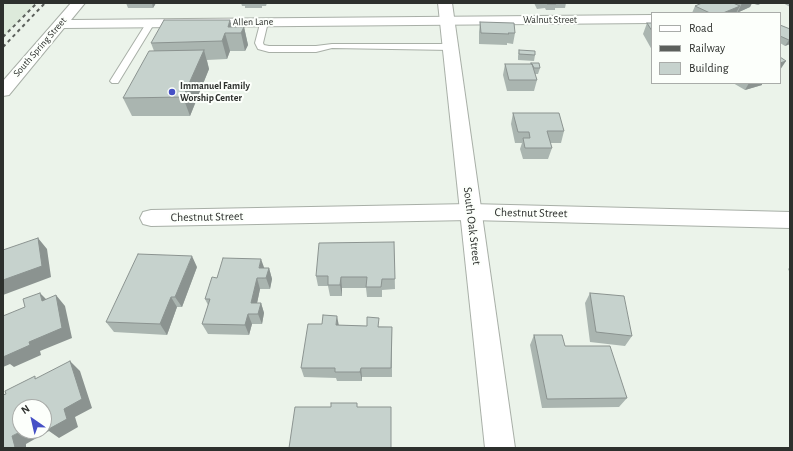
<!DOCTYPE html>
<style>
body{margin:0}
#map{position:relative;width:793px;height:451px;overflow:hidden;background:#ebf3ea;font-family:"Alegreya Sans",sans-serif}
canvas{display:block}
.frame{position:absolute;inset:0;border:4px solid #2d302d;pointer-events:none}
.legend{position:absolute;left:651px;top:12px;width:130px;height:72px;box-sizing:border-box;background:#fcfffb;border:1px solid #a9aca9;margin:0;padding:5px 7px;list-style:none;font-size:12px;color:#2d302d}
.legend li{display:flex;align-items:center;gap:8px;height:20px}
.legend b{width:20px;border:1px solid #a9aca9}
.north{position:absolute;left:12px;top:399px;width:40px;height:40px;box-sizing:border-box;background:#fcfffb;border:1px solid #a9aca9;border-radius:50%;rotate:326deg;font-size:11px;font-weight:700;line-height:16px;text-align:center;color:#2d302d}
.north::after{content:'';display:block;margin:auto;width:14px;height:18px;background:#4651c6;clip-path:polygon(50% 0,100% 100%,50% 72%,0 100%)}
</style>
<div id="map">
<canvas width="793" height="451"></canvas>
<div class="frame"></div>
<ul class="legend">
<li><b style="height:5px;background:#fff"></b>Road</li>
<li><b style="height:5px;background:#5c605c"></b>Railway</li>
<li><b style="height:11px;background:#c6d2cd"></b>Building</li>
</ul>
<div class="north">N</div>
</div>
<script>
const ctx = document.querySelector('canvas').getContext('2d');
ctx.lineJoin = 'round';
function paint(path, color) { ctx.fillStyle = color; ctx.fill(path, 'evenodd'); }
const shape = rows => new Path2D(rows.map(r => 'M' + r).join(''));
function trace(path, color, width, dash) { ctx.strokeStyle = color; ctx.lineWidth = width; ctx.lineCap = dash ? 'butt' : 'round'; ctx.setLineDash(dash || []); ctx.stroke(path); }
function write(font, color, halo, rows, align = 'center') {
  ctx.font = font + ' "Alegreya Sans",sans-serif'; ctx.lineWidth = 4; ctx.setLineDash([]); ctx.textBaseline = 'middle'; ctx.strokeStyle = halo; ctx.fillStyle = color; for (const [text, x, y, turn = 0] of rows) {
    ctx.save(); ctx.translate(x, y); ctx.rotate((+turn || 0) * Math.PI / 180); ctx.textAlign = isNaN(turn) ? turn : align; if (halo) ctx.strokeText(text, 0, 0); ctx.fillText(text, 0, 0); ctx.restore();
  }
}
const built = shape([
 [3,3,37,3,3,37]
]);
const service = shape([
 [261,20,267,20,268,22,263,43,264,45,269,46,316,46,332,44,451,44,455,47,451,50,332,48,316,52,269,52,258,49,255,43,261,20],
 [147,22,150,22,154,24,118,83,112,83,110,81,147,22]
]);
const minor = shape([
 [71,3,85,3,71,20,652,15,652,23,64,28,9,95,3,96,3,81,71,3],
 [470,204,790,212,790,228,470,220,151,226,143,224,140,218,143,212,151,210,470,204]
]);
const tertiary = shape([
 [438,3,452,3,515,448,485,448,438,3]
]);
const rail = shape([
 [3,37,37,3],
 [3,47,45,3]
]);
const wall = shape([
 [126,3,156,3,153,8,128,8],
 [241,3,267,3,266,6,262,6,262,8,245,8,245,6,242,6],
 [534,3,566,3,565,8,555,8,555,10,546,10,545,8,537,9],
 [593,3,608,3,607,4],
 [702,3,763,3,757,5,752,3,750,7,736,13,692,13,695,6],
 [783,3,790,3,790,7],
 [480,22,515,33,513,44,507,43,507,45,479,44,479,32],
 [647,23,652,23,652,50,643,34],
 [780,25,790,29,790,44,785,46,780,43],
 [232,27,244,27,248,45,245,51,230,51,227,59,207,60,209,69,190,116,132,116,123,98,154,51,151,43],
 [519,50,535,55,534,61,518,60,518,56],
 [531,63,540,68,538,74,535,74,537,80,534,91,507,91,503,75,505,64,531,64],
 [733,83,762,83,762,85,745,90],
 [513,113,564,131,561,143,550,143,552,148,548,159,523,159,520,149,522,143,515,143,511,124],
 [394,242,395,289,382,290,382,297,367,297,366,288,342,288,342,296,330,296,328,286,318,286,316,276],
 [197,267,182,307,177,307,167,335,114,332,106,322],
 [790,267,790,273,788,269],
 [264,268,269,268,272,279,270,289,260,289,257,303,261,303,264,313,262,324,252,324,249,335,208,334,202,324,208,305,205,299,217,278],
 [590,293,632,336,625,346,590,342,585,303],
 [339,325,392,327,392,377,362,377,362,381,337,381,336,378,304,377,301,368],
 [534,335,565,346,627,398,619,407,542,408,530,345]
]);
const shadedWall = shape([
 [152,3,156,3,153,8],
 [742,3,752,3,750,7,737,13],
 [759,3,763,3,757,5],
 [740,6,736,13,723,13],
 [230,20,234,33,228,27],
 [244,27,248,45,245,51,241,33],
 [225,33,230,51,227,59,222,41],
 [789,40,790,40,790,44,785,46],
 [204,50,209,69,190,116,183,97],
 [786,61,780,70,780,63],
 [749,83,762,83,762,85,745,90],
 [38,238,47,249,51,277,3,295,3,280],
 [192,256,197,267,182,307,175,297],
 [261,259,265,270,263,279,259,268],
 [269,268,272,279,270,289,266,278],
 [341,277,342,288,342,296,340,285],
 [257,278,260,289,255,313,251,303],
 [40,293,50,303,42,301],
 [56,295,65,306,72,338,40,351,41,355,14,367,10,364,3,367,3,354,29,342],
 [171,297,177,307,167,335,160,324],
 [261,303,264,313,262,324,258,314],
 [248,314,252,324,249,335,245,325],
 [337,316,339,326,336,325],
 [70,361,80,371,92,408,75,417,78,427,59,438,49,431,26,444,26,448,13,448,12,436,22,431,44,431,44,419,64,409],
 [361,368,362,377,362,381,360,372]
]);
const building = shape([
 [546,3,556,3,556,4,547,4,546,3],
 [702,3,733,3,740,6,723,13,710,13,695,6,702,3],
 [164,20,230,20,228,27,244,27,241,33,225,33,222,41,151,43,164,20],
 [480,22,514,23,515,33,508,33,509,34,481,33,480,22],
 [647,23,652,23,652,31,647,23],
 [780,25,790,29,790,40,789,40,780,36,780,25],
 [204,50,183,97,123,98,149,51,204,50],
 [519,50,535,51,535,55,519,54,519,50],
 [780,57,786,61,780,63,780,57],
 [531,63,539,63,540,68,534,68,532,64,531,64,531,63],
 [505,64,532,64,537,80,509,80,505,64],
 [513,113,559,113,564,131,547,131,552,148,525,148,523,138,530,138,529,132,518,132,513,113],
 [38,238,42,266,3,280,3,250,38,238],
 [394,242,395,279,382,279,381,287,366,287,367,277,341,277,340,285,328,285,328,276,316,276,319,243,394,242],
 [138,254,192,256,175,297,171,297,160,324,106,322,138,254],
 [223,258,261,259,259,268,269,268,266,278,257,278,251,303,261,303,258,314,248,314,245,325,202,324,210,299,205,299,212,277,217,278,223,258],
 [40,293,42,301,56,295,62,328,29,342,30,345,3,357,3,316,25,307,23,299,40,293],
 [590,293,624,296,632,336,596,332,590,293],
 [323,315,337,316,336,325,367,326,367,317,379,318,378,327,392,327,391,368,361,368,360,372,335,372,335,368,301,368,308,324,322,324,323,315],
 [534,335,562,335,565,346,610,346,627,398,547,399,534,335],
 [70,361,82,399,64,409,67,419,47,430,45,419,44,419,44,407,20,407,20,431,22,431,12,436,15,447,13,448,3,448,3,395,6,394,5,391,35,376,35,379,70,361],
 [331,403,357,403,357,407,391,407,391,448,289,448,295,407,331,407,331,403]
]);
const markers = [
 [172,92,4,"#4651c6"]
];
const farStreetnames = [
 ["Walnut Street",550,20],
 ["Allen Lane",253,22,-1],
 ["South Spring Street",40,47,-49]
];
const farPoinames = [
 ["Immanuel Family",180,86],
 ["Worship Center",180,98]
];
const streetNames = [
 ["Chestnut Street",531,213,1],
 ["Chestnut Street",207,217,-1],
 ["South Oak Street",472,226,83]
];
paint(built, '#ddeadb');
trace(service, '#a8afa7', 2);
trace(minor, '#a8afa7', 2);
trace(tertiary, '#a8afa7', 2);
paint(service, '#fff');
paint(minor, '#fff');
paint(tertiary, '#fff');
trace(rail, '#5c605c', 2, [3.5, 3.5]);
paint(wall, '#aab5b0');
paint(shadedWall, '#8b9390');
paint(building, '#c6d2cd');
trace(building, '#8b9390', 1);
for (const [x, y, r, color] of markers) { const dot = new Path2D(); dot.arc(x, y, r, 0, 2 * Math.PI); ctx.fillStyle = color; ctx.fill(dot); trace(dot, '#fcfffb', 1.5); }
write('10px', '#2d302d', '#fcfffb', farStreetnames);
write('bold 10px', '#2d302d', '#fcfffb', farPoinames, 'left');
write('12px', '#2d302d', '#fcfffb', streetNames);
</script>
